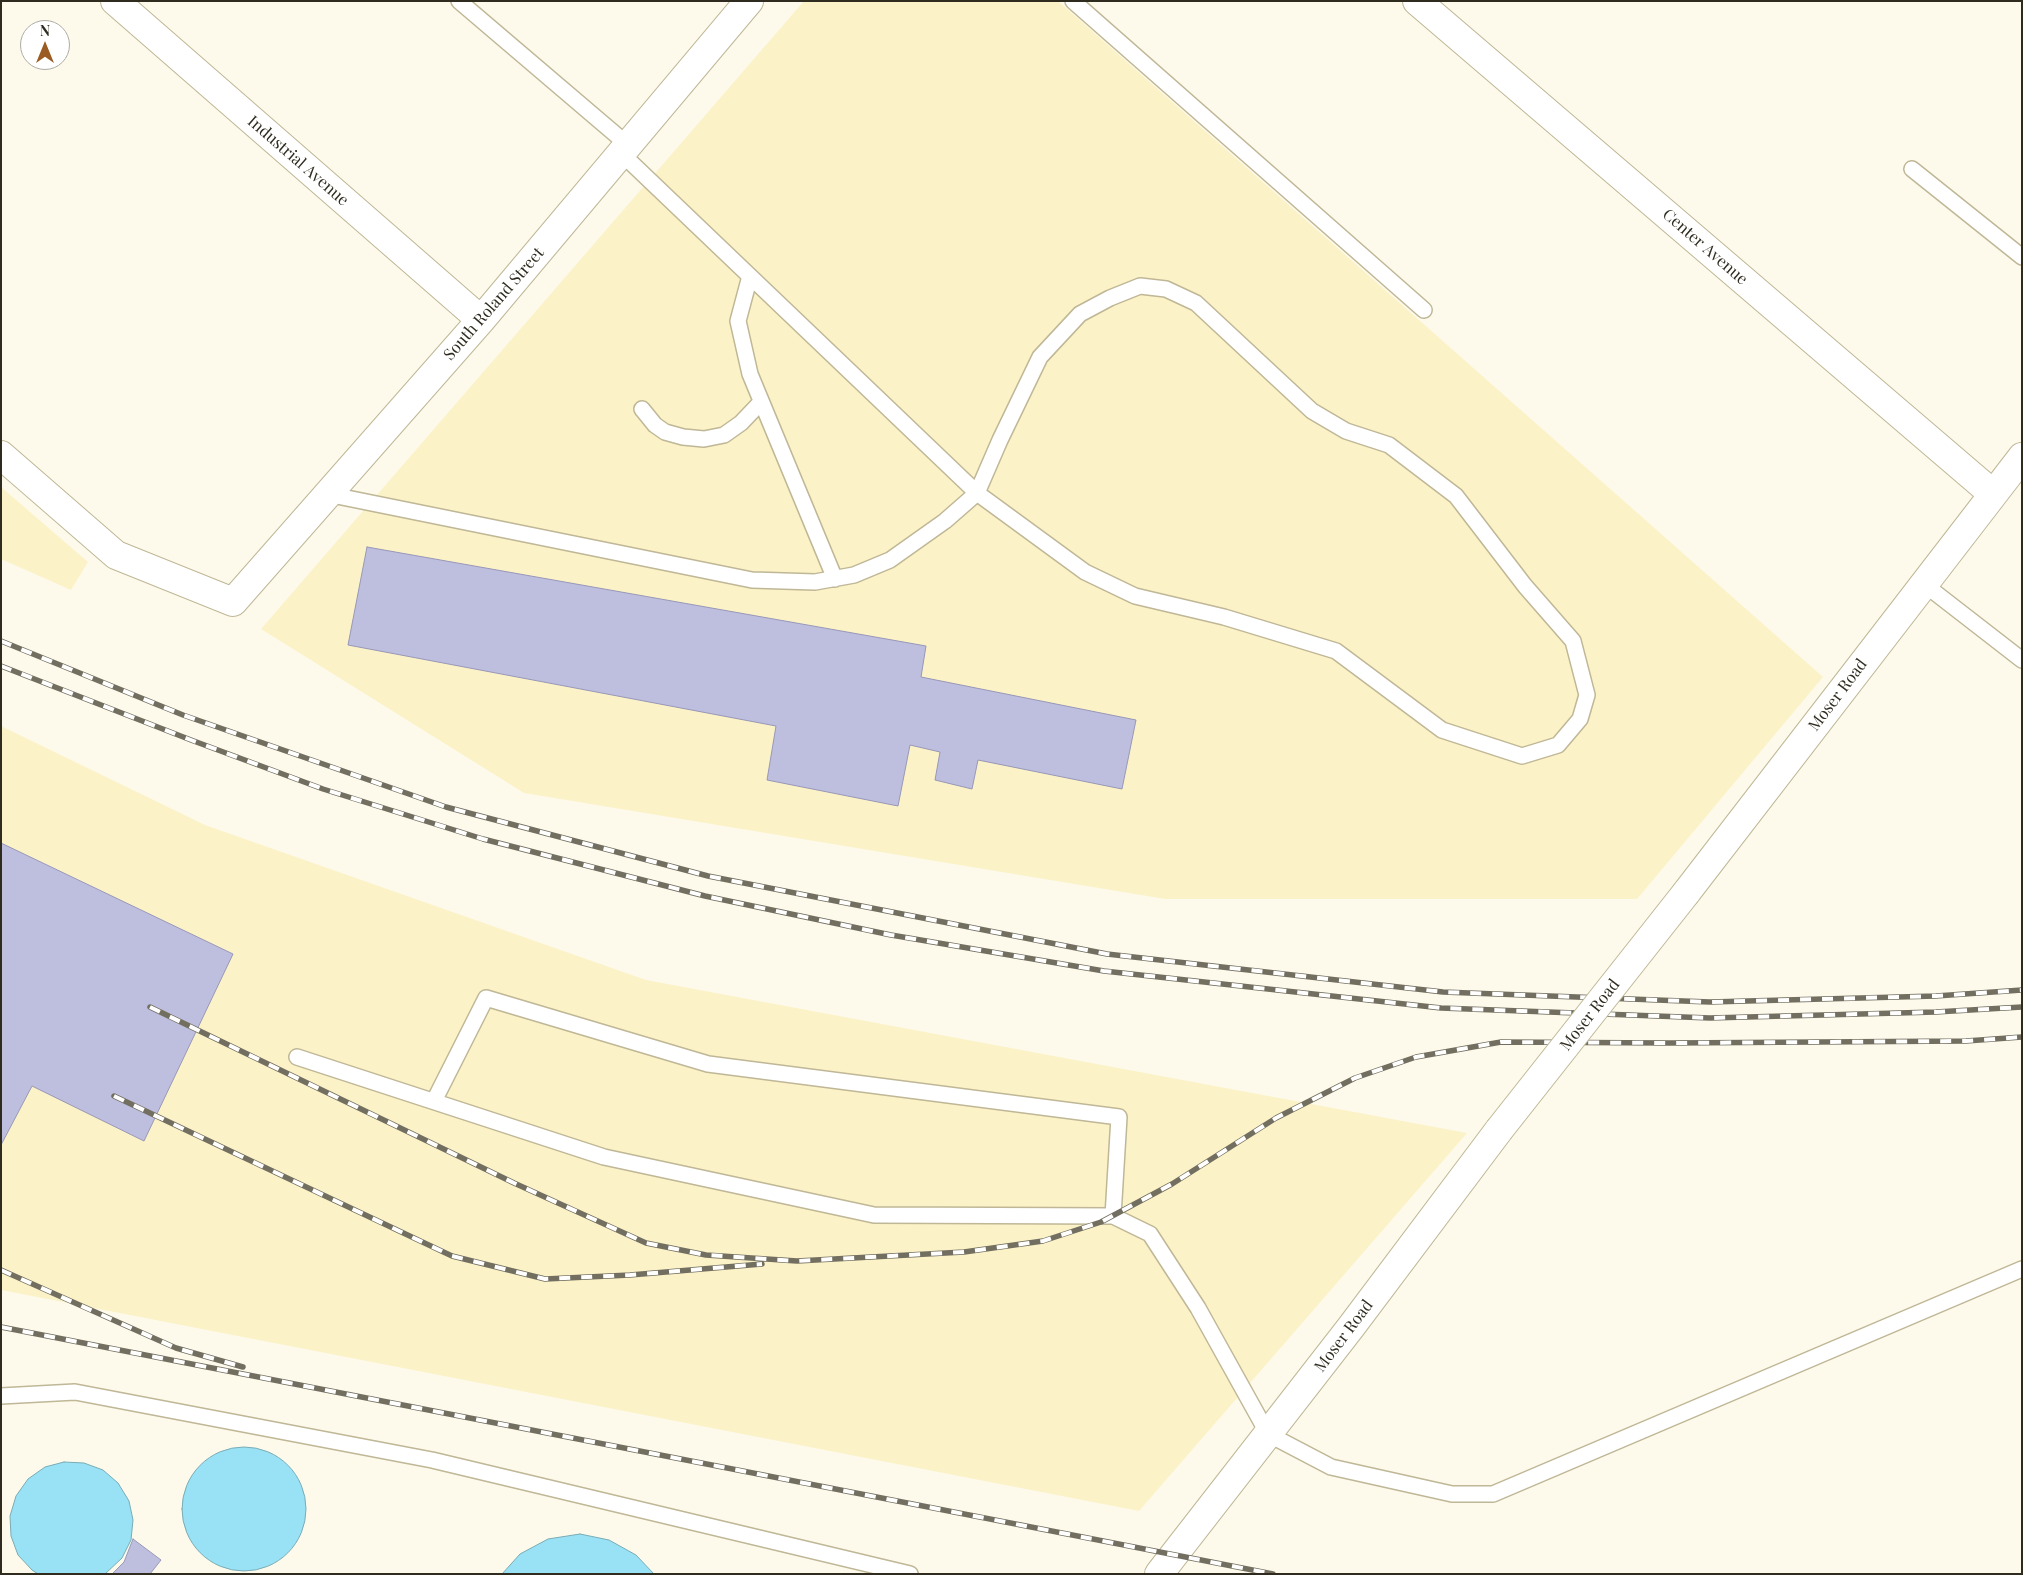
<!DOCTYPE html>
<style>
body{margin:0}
#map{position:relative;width:2023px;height:1575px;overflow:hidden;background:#fdfaec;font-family:"Playfair Display",serif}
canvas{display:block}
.frame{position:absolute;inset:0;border:2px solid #2f2c1f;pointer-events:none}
.north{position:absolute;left:20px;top:20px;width:50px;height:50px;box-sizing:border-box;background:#fff;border:1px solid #acaba5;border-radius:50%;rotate:0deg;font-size:14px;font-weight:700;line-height:20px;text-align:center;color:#2f2c1f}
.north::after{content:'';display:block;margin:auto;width:18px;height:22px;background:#9a5c22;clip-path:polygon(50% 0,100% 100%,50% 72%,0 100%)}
</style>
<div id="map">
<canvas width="2023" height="1575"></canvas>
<div class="frame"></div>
<div class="north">N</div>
</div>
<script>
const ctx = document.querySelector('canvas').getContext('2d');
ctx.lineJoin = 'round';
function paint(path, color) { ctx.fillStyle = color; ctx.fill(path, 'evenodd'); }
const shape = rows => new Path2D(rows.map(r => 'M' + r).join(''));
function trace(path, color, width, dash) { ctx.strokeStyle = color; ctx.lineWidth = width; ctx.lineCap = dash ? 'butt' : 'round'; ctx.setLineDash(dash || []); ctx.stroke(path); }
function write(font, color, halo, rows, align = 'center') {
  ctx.font = font + ' "Playfair Display",serif'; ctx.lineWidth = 4; ctx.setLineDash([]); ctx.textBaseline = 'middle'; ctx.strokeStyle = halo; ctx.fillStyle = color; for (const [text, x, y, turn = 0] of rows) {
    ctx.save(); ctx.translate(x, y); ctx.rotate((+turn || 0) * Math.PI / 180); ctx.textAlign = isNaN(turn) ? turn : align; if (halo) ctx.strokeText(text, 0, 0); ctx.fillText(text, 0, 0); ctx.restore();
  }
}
const built = shape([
 [804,1,1058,1,1823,677,1637,899,1165,899,524,793,261,629],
 [1,487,88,562,71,590,1,559],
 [1,726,205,825,646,980,1467,1133,1139,1511,1,1290]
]);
const water = shape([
 '182 1509a62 62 0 1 1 124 0a62 62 0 1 1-124 0Z',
 [64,1462,84,1463,103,1470,118,1483,129,1501,133,1520,131,1540,122,1558,105,1574,38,1574,32,1570,18,1555,11,1536,10,1516,16,1496,28,1479,45,1467,64,1462],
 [580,1534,609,1540,636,1555,654,1574,502,1574,520,1554,548,1539,580,1534]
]);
const building = shape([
 [367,547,926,646,921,677,1136,720,1122,789,978,760,972,789,935,780,940,752,910,745,898,806,767,780,776,726,348,645,367,547],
 [1,843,233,954,144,1141,32,1086,1,1145,1,843],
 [133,1539,161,1560,150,1574,112,1574,124,1562,133,1539]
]);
const service = shape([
 [459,1,628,145],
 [1073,1,1424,310],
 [1912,169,2022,257],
 [750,276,738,321,750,374,835,579],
 [1140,286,1166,289,1196,303,1312,411,1346,431,1389,445,1456,496,1525,586,1573,641,1587,695,1580,719,1558,745,1522,756,1442,730,1336,651,1224,617,1135,596,1085,572,977,493,1000,440,1040,357,1080,314,1110,298,1140,286],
 [642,409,655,425,665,432,683,437,704,439,724,435,741,423,761,402],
 [327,494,752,580,815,582,854,575,890,560,945,521,977,493,621,153],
 [1924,584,2022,660],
 [297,1057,604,1157,874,1215,1113,1216,1150,1234,1198,1308,1268,1434,1331,1467,1452,1494,1493,1494,2022,1269],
 [434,1101,486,998,708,1064,1119,1117,1113,1216],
 [1,1396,75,1392,432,1460,910,1574]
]);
const minor = shape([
 [115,1,481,320],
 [1417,1,1993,494],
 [1,455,116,555,233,602,481,320,749,1],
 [1686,893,2022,457],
 [1159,1574,1351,1327,1499,1130]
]);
const rail = shape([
 [1,641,183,715,446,807,708,876,1107,954,1443,992,1710,1002,1936,996,2022,990],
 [1,666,191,740,323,789,483,839,705,896,891,935,1104,971,1441,1008,1710,1018,1936,1012,2022,1007],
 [150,1007,514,1183,646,1243,706,1255,797,1261,964,1252,1043,1241,1101,1222,1172,1184,1276,1118,1355,1078,1416,1057,1501,1042,1669,1043,1966,1041,2022,1037],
 [114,1096,452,1256,545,1279,630,1275,762,1264],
 [1,1270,176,1348,243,1367],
 [1,1327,1273,1574]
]);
const minorBridge = shape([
 [1499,1130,1686,893]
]);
const streetNames = [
 ["Industrial Avenue",298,161,41],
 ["Center Avenue",1705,247,41],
 ["South Roland Street",494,304,-49],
 ["Moser Road",1838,695,-53],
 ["Moser Road",1590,1015,-52],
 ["Moser Road",1344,1336,-53]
];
paint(built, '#fcf2c8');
paint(water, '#99e2f5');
trace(water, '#79abb5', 1);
paint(building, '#bebedf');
trace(building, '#9898b8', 1);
trace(service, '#bfb796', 18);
trace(minor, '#bfb796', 30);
trace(service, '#fff', 15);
trace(minor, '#fff', 28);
trace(rail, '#726f61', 5.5);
trace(rail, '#fff', 4, [11]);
trace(minorBridge, '#bfb796', 30, []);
trace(minorBridge, '#fff', 28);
write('16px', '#2f2c1f', '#fff', streetNames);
</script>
